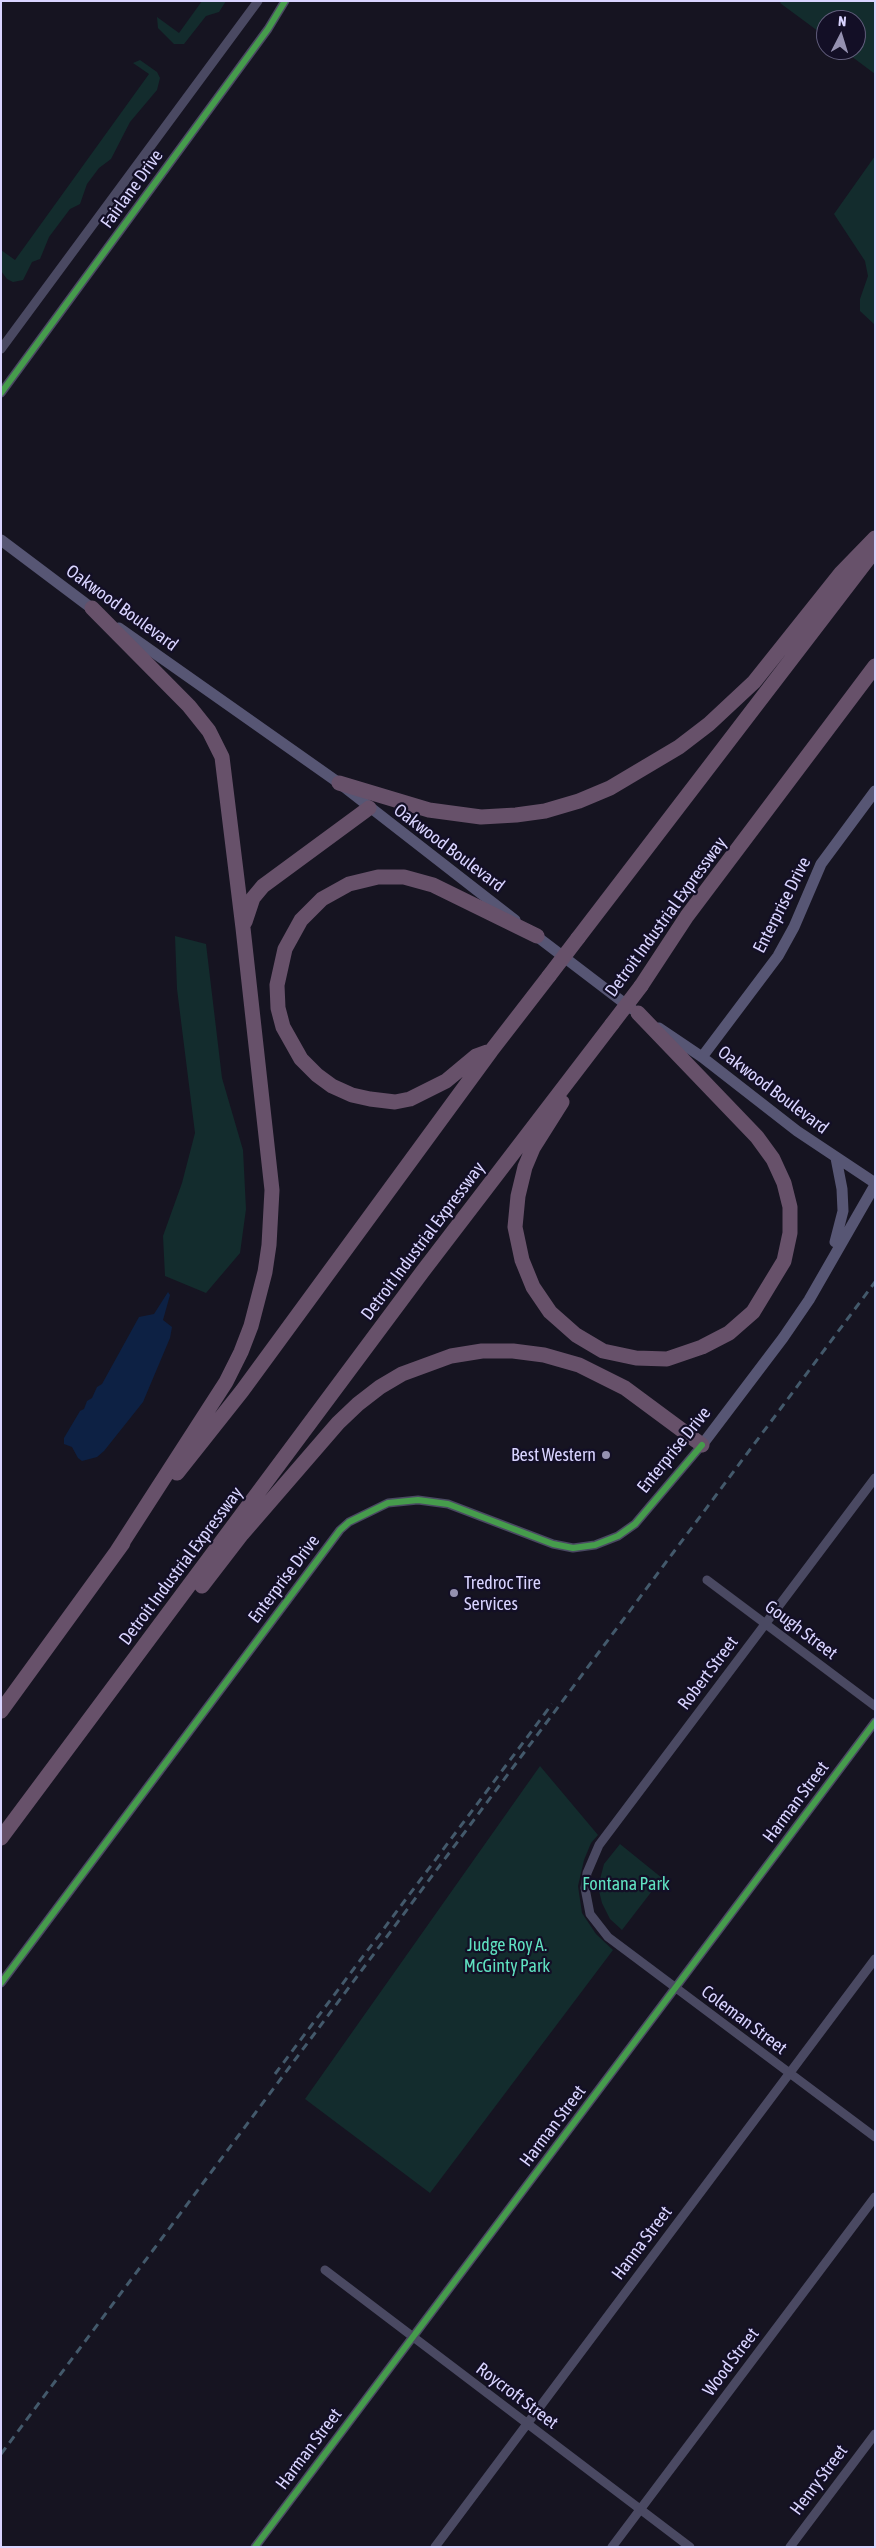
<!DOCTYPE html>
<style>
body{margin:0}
#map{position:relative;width:876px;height:2548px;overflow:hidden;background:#161421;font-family:"Asap Condensed",sans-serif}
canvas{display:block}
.frame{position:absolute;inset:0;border:2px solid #d9d4ff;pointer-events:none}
.north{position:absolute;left:816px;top:10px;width:50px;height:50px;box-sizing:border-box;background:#130f26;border:1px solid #625e7d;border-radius:50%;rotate:5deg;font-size:14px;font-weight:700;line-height:20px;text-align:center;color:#d9d4ff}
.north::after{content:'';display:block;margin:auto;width:18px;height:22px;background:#9591b1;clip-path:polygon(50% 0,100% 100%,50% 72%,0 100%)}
</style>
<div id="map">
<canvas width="876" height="2548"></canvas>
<div class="frame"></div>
<div class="north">N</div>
</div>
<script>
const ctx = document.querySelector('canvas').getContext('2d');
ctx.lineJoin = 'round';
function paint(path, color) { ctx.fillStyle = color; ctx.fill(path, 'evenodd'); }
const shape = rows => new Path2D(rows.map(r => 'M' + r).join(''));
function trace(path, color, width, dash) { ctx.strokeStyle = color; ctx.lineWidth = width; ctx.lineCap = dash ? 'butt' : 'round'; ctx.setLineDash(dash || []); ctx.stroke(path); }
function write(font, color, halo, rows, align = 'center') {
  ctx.font = font + ' "Asap Condensed",sans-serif'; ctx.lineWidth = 4.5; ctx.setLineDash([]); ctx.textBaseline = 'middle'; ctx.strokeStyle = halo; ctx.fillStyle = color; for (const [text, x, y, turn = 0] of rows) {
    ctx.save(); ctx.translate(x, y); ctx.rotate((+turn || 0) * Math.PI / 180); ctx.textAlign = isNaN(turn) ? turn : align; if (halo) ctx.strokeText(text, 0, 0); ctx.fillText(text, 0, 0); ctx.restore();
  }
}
const green = shape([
 [202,1,226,1,219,12,206,16,184,44,174,44,158,28,157,17,179,33],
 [782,1,875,1,875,74,843,50,856,50,856,20,826,20,826,37,780,3],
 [140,60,157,72,160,78,157,90,130,122,111,159,99,168,87,184,80,204,70,209,49,237,40,259,32,262,23,280,13,282,7,279,1,271,1,250,15,260,149,74,133,63],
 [875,156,875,325,860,311,860,299,868,276,865,261,834,214],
 [175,936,206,944,222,1078,243,1150,246,1209,240,1253,206,1293,165,1276,163,1236,182,1183,195,1133,177,989],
 [540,1766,598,1835,591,1843,584,1860,578,1886,582,1913,596,1934,613,1950,430,2193,305,2099],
 [620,1844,662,1878,622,1930,610,1919,602,1903,598,1887,604,1864]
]);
const water = shape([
 [168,1292,170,1295,163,1320,172,1327,170,1338,143,1402,104,1451,97,1457,82,1461,78,1458,72,1447,64,1444,64,1438,80,1411,84,1409,87,1401,92,1398,97,1387,102,1384,139,1317,154,1314]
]);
const minor = shape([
 [1,349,258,1],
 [1,393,268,29,285,1],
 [875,1478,599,1845,587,1873,585,1888,590,1914,608,1937,875,2137],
 [707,1580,875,1706],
 [1,1983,340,1530,349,1522,388,1503,418,1500,448,1504,553,1544,573,1548,595,1545,618,1536,635,1524,702,1445],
 [325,2270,690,2547],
 [255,2547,875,1722],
 [435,2547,875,1959],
 [612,2547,875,2197],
 [790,2547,875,2434]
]);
const secondary = shape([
 [1,540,98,613],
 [119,628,339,783,515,920],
 [531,932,632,1009],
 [659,1028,702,1057,797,1131,875,1183],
 [702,1057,778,956,794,927,821,864,875,791],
 [835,1242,843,1211,842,1189,836,1158],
 [702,1445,783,1338,809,1300,875,1185]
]);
const motorway = shape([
 [92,608,189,706,209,731,222,757,243,928,272,1190,269,1245,265,1272,251,1326,241,1352,226,1382,117,1551],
 [339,783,429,810,481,817,516,815,545,811,579,801,610,788,679,747,709,724,754,682,841,573,875,538],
 [245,922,253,898,263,886,369,808],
 [578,938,875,550],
 [641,986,687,916,875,666],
 [487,1052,476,1056,446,1081,410,1099,395,1102,370,1099,352,1095,332,1086,317,1075,301,1059,283,1027,278,1008,277,985,285,949,301,920,322,899,349,884,378,877,404,877,433,885,537,936],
 [562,1102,533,1148,525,1167,518,1196,515,1227,522,1260,533,1287,550,1312,576,1335,603,1351,636,1358,667,1359,702,1347,729,1333,753,1312,784,1261,790,1233,790,1207,784,1183,773,1159,757,1137,638,1013],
 [177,1473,242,1391,491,1051,549,976],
 [202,1586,242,1534,338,1423,358,1404,380,1387,402,1374,451,1356,482,1351,513,1351,544,1355,579,1365,625,1388,702,1445],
 [1,1711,123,1543],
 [1,1838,423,1271,612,1024]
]);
const rail = shape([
 [275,2074,552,1704],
 [1,2454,875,1282]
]);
const motorwayBridge = shape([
 [549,976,578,938],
 [612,1024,641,986]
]);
const cycleway = shape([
 [1,393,268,29,285,1],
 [1,1983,340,1530,349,1522,388,1503,418,1500,448,1504,553,1544,573,1548,595,1545,618,1536,635,1524,702,1445],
 [255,2547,875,1722]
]);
const markers = [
 [606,1455,5,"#9591b1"],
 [454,1593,5,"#9591b1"]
];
const streetNames = [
 ["Fairlane Drive",132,189,-54],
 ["Oakwood Boulevard",122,608,36],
 ["Oakwood Boulevard",449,848,37],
 ["Enterprise Drive",782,905,-63],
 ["Detroit Industrial Expressway",666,917,-54],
 ["Oakwood Boulevard",773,1090,37],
 ["Detroit Industrial Expressway",423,1241,-53],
 ["Enterprise Drive",674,1450,-51],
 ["Detroit Industrial Expressway",181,1566,-53],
 ["Enterprise Drive",284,1579,-53],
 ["Gough Street",801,1630,37],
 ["Robert Street",708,1673,-53],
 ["Harman Street",796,1802,-53],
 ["Coleman Street",744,2020,37],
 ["Harman Street",553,2126,-53],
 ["Hanna Street",642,2243,-53],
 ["Wood Street",731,2362,-53],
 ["Roycroft Street",517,2396,37],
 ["Harman Street",309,2449,-53],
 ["Henry Street",819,2480,-53]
];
const poiNames = [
 ["Best Western",596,1455],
 ["Tredroc Tire",464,1583,"left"],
 ["Services",464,1604,"left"]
];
const parkNames = [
 ["Fontana Park",626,1884],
 ["Judge Roy A.",507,1945],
 ["McGinty Park",507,1966]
];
paint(green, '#132c2d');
paint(water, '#0d2144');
trace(minor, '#4a4962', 9);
trace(secondary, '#575674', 11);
trace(motorway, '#67516a', 15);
trace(rail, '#43596b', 3, [8, 6]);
trace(motorwayBridge, '#67516a', 15);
trace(cycleway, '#469c4c', 6);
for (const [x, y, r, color] of markers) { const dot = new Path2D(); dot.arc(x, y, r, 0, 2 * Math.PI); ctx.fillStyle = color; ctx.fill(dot); trace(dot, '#130f26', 2); }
write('18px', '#d9d4ff', '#130f26', streetNames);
write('18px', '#d9d4ff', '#130f26', poiNames, 'right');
write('18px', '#5fe0c0', '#130f26', parkNames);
</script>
